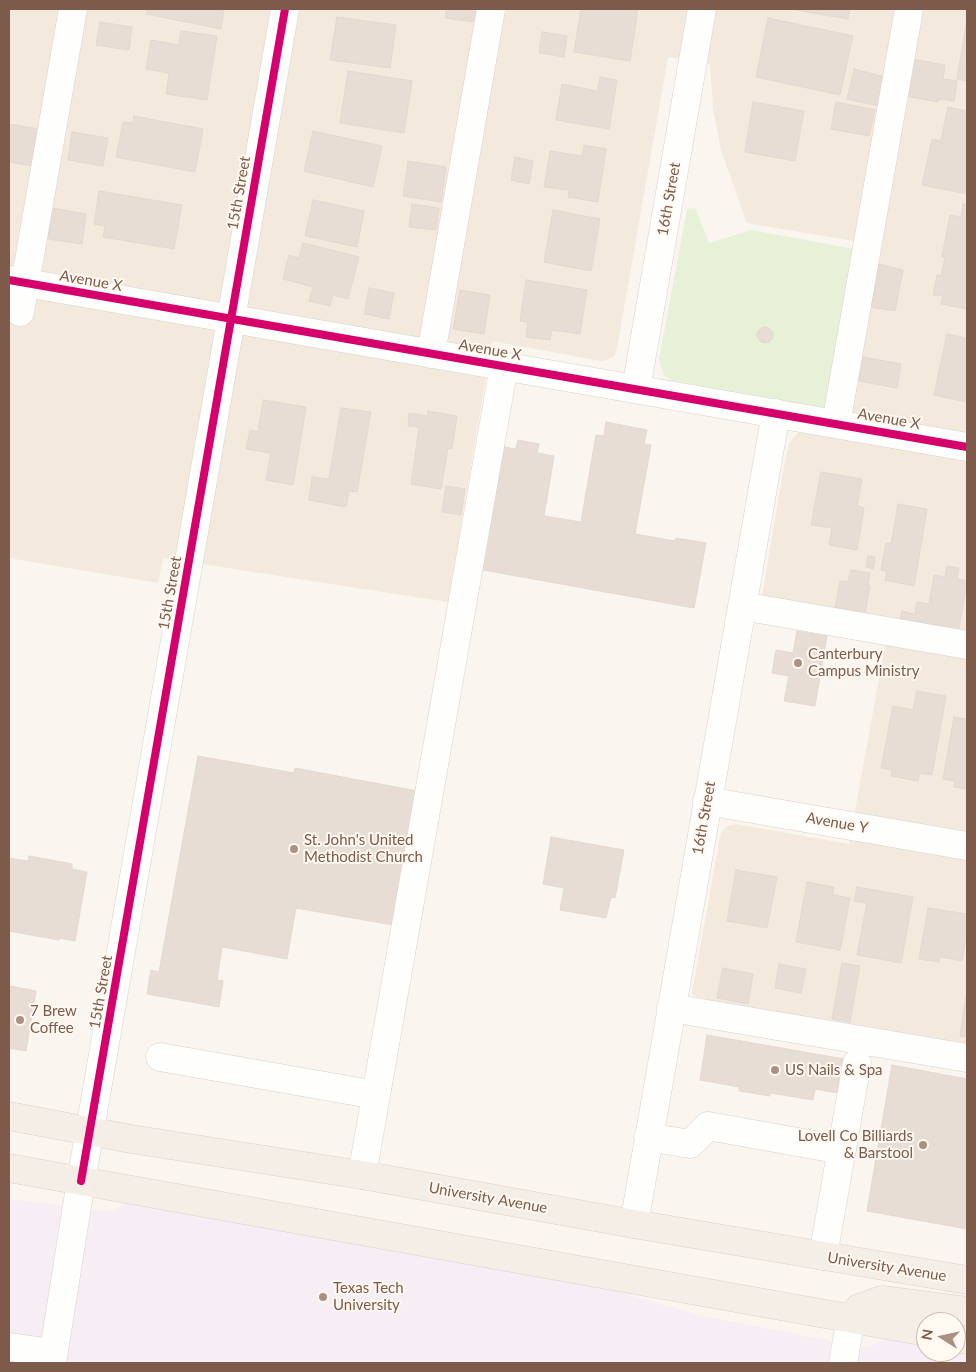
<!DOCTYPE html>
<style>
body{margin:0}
#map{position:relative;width:976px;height:1372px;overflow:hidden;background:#faf5ee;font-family:Lato,sans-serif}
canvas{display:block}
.frame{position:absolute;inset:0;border:10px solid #7d5a49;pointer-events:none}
.north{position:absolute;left:916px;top:1312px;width:50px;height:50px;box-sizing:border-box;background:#fff9f2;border:1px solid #cbb9ae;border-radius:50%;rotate:280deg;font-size:14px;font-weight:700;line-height:20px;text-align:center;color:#7d5a49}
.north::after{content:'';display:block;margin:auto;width:18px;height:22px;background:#a99083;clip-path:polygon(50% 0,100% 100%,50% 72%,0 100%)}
</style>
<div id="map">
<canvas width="976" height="1372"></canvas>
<div class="frame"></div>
<div class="north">N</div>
</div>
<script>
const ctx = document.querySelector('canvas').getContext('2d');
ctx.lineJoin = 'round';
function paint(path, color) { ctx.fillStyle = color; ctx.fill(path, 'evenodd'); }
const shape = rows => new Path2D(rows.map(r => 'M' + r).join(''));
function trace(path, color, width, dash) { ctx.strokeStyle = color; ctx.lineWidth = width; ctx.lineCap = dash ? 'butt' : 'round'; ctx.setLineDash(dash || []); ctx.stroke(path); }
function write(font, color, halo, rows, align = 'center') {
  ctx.font = font + ' Lato,sans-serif'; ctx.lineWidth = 4; ctx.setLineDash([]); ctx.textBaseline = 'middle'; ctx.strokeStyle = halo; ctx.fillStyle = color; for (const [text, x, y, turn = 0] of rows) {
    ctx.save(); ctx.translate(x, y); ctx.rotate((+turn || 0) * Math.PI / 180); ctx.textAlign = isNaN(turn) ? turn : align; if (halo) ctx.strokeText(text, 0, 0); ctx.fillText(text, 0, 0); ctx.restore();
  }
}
const residential = shape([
 [9,9,967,9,967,1045,718,1004,707,999,694,996,692,993,720,837,723,830,728,826,736,824,849,844,889,624,761,602,781,483,789,443,798,433,805,432,877,245,747,223,721,150,713,108,710,64,668,57,617,348,614,356,607,360,601,361,492,341,448,602,163,558,158,583,9,558]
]);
const education = shape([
 [9,1199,113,1212,123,1204,133,1201,574,1279,702,1316,867,1348,883,1340,893,1340,926,1347,926,1352,951,1352,967,1355,967,1363,9,1363]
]);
const green = shape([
 [695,208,709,243,752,230,859,250,832,410,673,381,664,375,659,360,687,209]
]);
const building = shape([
 [147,9,224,9,221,29,146,14,147,9],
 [447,9,477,9,475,22,445,18,447,9],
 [581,9,638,9,630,61,574,52,581,9],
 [790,9,850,9,848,19,790,9],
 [337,17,396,25,390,68,330,60,337,17],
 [768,18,853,36,840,95,756,77,768,18],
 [100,22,132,27,129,50,96,45,100,22],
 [966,25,967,25,967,81,957,79,966,25],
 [181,31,217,36,207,100,166,94,169,73,146,69,151,40,179,45,181,31],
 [542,32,567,36,564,57,539,53,542,32],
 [912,59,945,65,943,79,957,81,954,101,939,99,938,102,906,96,912,59],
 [854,69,885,77,879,106,847,99,854,69],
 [348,71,412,81,404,133,340,123,348,71],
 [600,77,617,80,609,129,556,120,562,84,597,91,600,77],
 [753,102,804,111,795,161,745,152,753,102],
 [836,102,875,110,869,136,831,129,836,102],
 [948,107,967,111,967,194,922,185,932,139,941,141,948,107],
 [134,116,203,129,195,172,116,157,123,122,133,123,134,116],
 [9,124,39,129,33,166,9,162,9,124],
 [313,131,382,146,373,187,304,171,313,131],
 [72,132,108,138,103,166,68,160,72,132],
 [584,145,606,149,598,202,568,197,569,190,544,187,550,151,582,156,584,145],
 [515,157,533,161,529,184,511,180,515,157],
 [408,161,446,167,441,202,403,196,408,161],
 [99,191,182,205,174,249,103,237,105,226,94,224,99,191],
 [313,200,364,211,357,247,305,236,313,200],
 [412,204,439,208,436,230,409,227,412,204],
 [963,204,967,205,967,309,941,304,943,296,933,295,937,275,941,276,945,257,942,257,950,215,961,217,963,204],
 [52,208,86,214,82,244,48,239,52,208],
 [553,210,600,219,591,271,544,262,553,210],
 [303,243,359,257,348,299,333,295,330,306,309,301,313,287,283,279,289,255,299,258,303,243],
 [879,264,903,270,895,311,870,307,879,264],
 [526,280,587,290,580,334,552,330,550,340,526,337,528,322,520,321,526,280],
 [369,288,394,293,389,319,364,314,369,288],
 [460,290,490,295,484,334,453,329,460,290],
 '757 335a8 8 0 1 1 16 0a8 8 0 1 1-16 0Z',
 [947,334,967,338,967,402,934,395,947,334],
 [863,357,901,364,897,388,859,381,863,357],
 [263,400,306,407,293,485,266,480,271,453,246,449,250,430,258,432,263,400],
 [341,408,371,412,357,492,349,491,346,507,309,500,312,477,329,479,341,408],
 [428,411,457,416,452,449,448,448,441,489,411,484,419,427,408,426,409,413,428,416,428,411],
 [606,422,647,430,644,444,651,445,635,534,675,541,676,538,706,543,694,608,478,569,500,446,516,449,518,440,539,444,537,453,554,456,544,516,581,522,596,435,604,436,606,422],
 [821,472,862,479,857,506,864,508,857,550,829,545,832,528,811,525,821,472],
 [446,486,465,489,461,515,442,512,446,486],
 [898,504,927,509,914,586,885,580,887,571,881,570,886,543,891,544,898,504],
 [868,556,875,557,873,569,866,567,868,556],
 [947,566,959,568,957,579,967,581,958,635,899,625,902,611,915,614,917,602,929,604,934,575,945,577,947,566],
 [851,570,870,573,868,585,870,586,865,615,835,609,840,581,848,582,851,570],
 [797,631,827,636,815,706,784,701,789,676,772,673,776,650,793,653,797,631],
 [917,691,946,696,932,775,919,773,918,781,891,776,892,770,881,768,893,706,913,710,917,691],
 [954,717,967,719,967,789,954,787,955,781,943,779,954,717],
 [198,756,294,773,295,768,417,791,393,925,296,908,287,959,222,947,217,980,223,981,219,1007,147,994,151,970,159,972,198,756],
 [551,837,624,850,615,898,611,897,606,918,560,910,564,888,543,884,551,837],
 [29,856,72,864,72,869,87,872,75,941,59,938,59,940,9,931,9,858,28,861,29,856],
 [736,870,777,877,767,928,727,921,736,870],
 [807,882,834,887,833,895,850,898,840,950,796,942,807,882],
 [857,887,913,897,901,963,857,955,867,903,854,901,857,887],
 [928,908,967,914,967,931,962,961,940,957,939,962,919,959,928,908],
 [842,963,860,966,850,1022,832,1019,842,963],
 [779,964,806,969,801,993,775,988,779,964],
 [723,968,753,974,748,1004,717,998,723,968],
 [10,986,36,991,26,1051,9,1048,10,986],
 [966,995,967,995,967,1037,960,1036,966,995],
 [707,1035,850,1060,844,1094,815,1089,813,1100,771,1093,770,1096,739,1091,739,1087,700,1080,707,1035],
 [892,1065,967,1079,967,1229,867,1211,892,1065]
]);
const minor = shape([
 [9,280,967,447],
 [20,312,73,9],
 [431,354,491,9],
 [636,389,702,9],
 [836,424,909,9],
 [742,606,967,645],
 [707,801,967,846],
 [671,1008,967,1058],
 [160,1057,376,1095],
 [648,1137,690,1144,708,1126,842,1150],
 [362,1175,504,366],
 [634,1224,776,413],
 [823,1256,857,1063],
 [9,1347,53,1353],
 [52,1363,81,1181,285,9],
 [843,1363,851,1318]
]);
const major = shape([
 [9,1116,131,1139,362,1175,634,1224,967,1280],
 [9,1168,926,1332],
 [851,1318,859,1308,882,1300,967,1311],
 [956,1338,967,1340]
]);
const cycleway = shape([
 [9,280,967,447],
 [81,1181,285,9]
]);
const markers = [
 [798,663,5,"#a99083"],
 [294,849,5,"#a99083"],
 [20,1020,5,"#a99083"],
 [775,1070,5,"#a99083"],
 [923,1145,5,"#a99083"],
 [323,1297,5,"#a99083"]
];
const streetNames = [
 ["15th Street",239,193,-80],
 ["16th Street",669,199,-80],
 ["Avenue X",91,281,10],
 ["Avenue X",490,350,10],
 ["Avenue X",889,419,10],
 ["15th Street",170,593,-80],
 ["16th Street",704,818,-80],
 ["Avenue Y",837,823,10],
 ["15th Street",101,992,-80],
 ["University Avenue",488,1198,10],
 ["University Avenue",887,1267,9]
];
const poiNames = [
 ["Canterbury",808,654],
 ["Campus Ministry",808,671],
 ["St. John's United",304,840],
 ["Methodist Church",304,857],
 ["7 Brew",30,1011],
 ["Coffee",30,1028],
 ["US Nails & Spa",785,1070],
 ["Lovell Co Billiards",913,1136,"right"],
 ["& Barstool",913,1153,"right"],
 ["Texas Tech",333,1288],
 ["University",333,1305]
];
paint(residential, '#f4e9dd');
paint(education, '#f6edf5');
paint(green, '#e7f1d8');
paint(building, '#e7ddd5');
trace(building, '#e4d8cf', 1);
trace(minor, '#d9d0ca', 29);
trace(major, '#dcd0ca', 29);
trace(minor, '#fefefc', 28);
trace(major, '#f4eee6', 28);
trace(cycleway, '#d6006c', 8);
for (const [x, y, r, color] of markers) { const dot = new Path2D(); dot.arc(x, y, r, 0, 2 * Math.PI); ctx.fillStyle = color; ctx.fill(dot); trace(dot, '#fff9f2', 2); }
write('15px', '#7d5a49', '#fff9f2', streetNames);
write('15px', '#7d5a49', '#fff9f2', poiNames, 'left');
</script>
